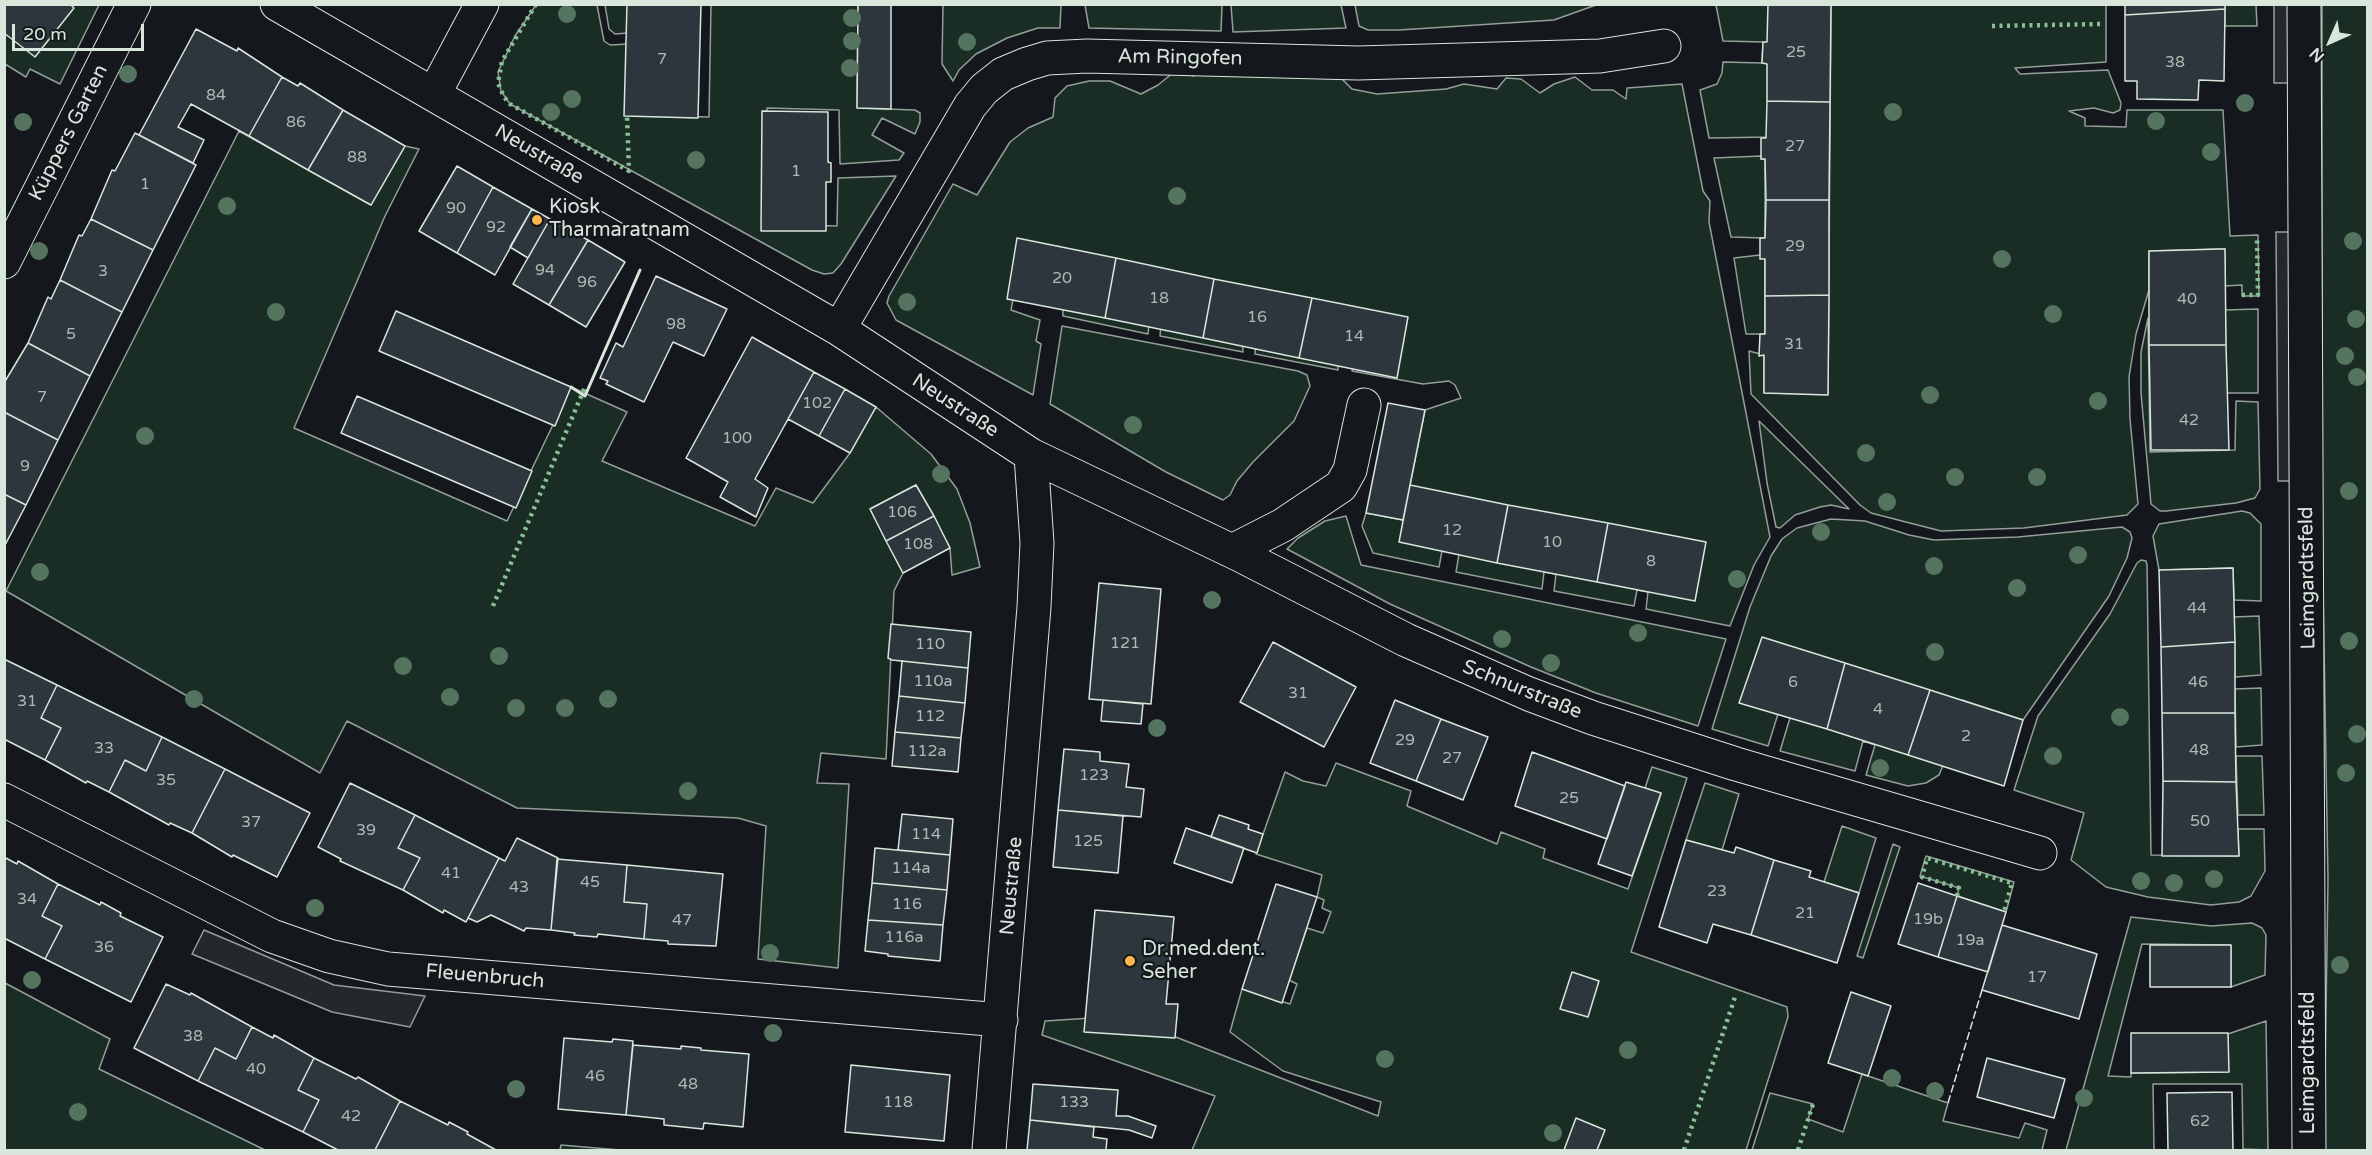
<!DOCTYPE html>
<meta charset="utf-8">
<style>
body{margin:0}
#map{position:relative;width:2372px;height:1155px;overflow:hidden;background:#14181c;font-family:"Varela Round",sans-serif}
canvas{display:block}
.frame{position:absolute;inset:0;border:6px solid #d8e6dc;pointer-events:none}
.north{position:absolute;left:2300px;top:12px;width:60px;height:60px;-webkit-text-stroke:4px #14181c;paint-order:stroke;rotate:225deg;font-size:16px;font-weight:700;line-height:24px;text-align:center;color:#d8e6dc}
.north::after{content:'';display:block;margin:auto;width:21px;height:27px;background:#d8e6dc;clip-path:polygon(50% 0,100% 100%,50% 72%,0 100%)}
.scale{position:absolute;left:12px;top:24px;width:132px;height:27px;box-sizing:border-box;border:3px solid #d8e6dc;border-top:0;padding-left:8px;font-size:18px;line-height:21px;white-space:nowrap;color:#d8e6dc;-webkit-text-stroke:4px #14181c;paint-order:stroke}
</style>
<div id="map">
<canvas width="2372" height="1155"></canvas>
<div class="frame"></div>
<div class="north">N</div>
<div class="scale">20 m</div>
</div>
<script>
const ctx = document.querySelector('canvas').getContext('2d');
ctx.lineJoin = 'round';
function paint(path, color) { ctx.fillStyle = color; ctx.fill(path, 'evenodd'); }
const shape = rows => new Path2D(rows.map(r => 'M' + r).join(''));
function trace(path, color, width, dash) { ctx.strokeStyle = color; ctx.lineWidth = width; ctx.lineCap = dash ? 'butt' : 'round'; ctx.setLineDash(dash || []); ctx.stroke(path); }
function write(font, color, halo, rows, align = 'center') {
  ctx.font = font + ' "Varela Round",sans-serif'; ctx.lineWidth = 4.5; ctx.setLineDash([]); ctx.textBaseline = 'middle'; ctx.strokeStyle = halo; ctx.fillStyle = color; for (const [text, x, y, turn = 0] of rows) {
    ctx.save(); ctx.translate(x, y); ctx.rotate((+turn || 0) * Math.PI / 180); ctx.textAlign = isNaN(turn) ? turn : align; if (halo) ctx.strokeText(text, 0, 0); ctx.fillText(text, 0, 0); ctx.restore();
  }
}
const green = shape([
 [5,5,99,5,60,84,30,69,26,77,5,64,5,5],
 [536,5,597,5,604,41,610,45,628,44,627,115,709,117,711,5,858,5,857,108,915,110,920,113,920,122,915,134,882,118,872,135,904,153,899,160,840,164,839,110,767,108,764,224,837,226,838,178,896,176,841,264,833,273,824,274,812,270,510,104,501,91,498,72,515,36,536,5],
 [605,5,629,5,628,33,615,34,609,29,605,5],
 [943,5,1061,5,1060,28,1038,28,1007,38,976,54,959,70,953,81,942,64,943,5],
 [1085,5,1222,5,1221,31,1089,28,1085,5],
 [1231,5,1341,5,1346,28,1233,32,1231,5],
 [1596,5,1554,20,1399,30,1368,30,1359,26,1355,5,1596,5],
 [1716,5,1786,5,1771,137,1709,138,1700,90,1717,84,1722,73,1723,62,1762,63,1763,42,1723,41,1716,5],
 [1831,5,2106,5,2106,62,2015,68,2020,74,2108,70,2121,103,2120,110,2113,113,2094,108,2069,111,2085,118,2085,126,2126,127,2127,110,2223,110,2230,236,2258,235,2259,296,2242,296,2242,285,2225,286,2225,249,2149,251,2149,290,2136,334,2129,377,2130,419,2138,504,2127,515,2024,528,1941,531,1871,513,1860,505,1751,394,1749,351,1764,355,1764,393,1828,394,1831,5],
 [2225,5,2256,5,2257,26,2225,26,2225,5],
 [2322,5,2368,5,2367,1150,2324,1150,2328,879,2322,528,2322,5],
 [1219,50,1338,75,1352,89,1377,94,1446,89,1464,84,1497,89,1506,78,1521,79,1540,93,1554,84,1575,77,1592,90,1613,90,1626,99,1627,88,1682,84,1703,191,1710,201,1709,222,1770,537,1754,565,1730,626,1646,609,1648,592,1637,590,1634,606,1554,591,1556,574,1544,572,1542,589,1456,572,1459,554,1442,551,1439,567,1373,553,1362,526,1366,513,1403,520,1425,410,1461,398,1455,385,1449,381,1423,384,1352,371,1355,358,1338,355,1338,370,1255,354,1256,339,1242,336,1243,352,1160,336,1161,324,1151,304,1148,334,1063,316,1062,282,1018,272,1011,310,1040,320,1036,341,1041,344,1033,395,896,320,887,303,889,296,953,184,977,195,1010,142,1028,128,1053,117,1055,98,1067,86,1089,81,1110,81,1141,94,1158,85,1174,72,1194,76,1219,50],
 [239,131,371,205,405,146,419,149,385,216,294,428,507,521,571,387,627,412,602,461,755,526,776,488,813,503,850,453,876,407,931,454,957,489,970,523,980,567,952,575,950,548,916,485,870,509,903,573,894,591,886,759,821,753,817,783,849,784,838,968,758,959,766,826,738,818,517,808,347,721,320,773,6,591,239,131],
 [1761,156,1761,159,1765,159,1765,238,1731,237,1714,158,1761,156],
 [1760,255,1765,259,1765,334,1746,334,1734,258,1760,255],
 [2258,309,2258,393,2227,393,2225,310,2258,309],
 [2148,318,2150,452,2235,450,2236,401,2258,402,2260,489,2255,498,2236,503,2166,511,2160,511,2151,504,2141,393,2141,352,2148,318],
 [1062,326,1298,371,1307,375,1310,386,1294,421,1253,462,1237,481,1230,495,1223,500,1166,472,1050,404,1062,326],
 [1759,421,1849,509,1831,505,1820,507,1795,515,1780,528,1776,527,1767,483,1759,421],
 [2242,511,2250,513,2261,524,2261,601,2234,600,2233,568,2159,570,2153,536,2159,524,2242,511],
 [1346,516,1361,565,1726,639,1698,726,1596,693,1531,667,1390,604,1287,549,1298,538,1325,521,1346,516],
 [1831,519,1865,521,1909,535,1934,540,2018,537,2122,527,2130,532,2132,538,2127,558,2109,596,2023,720,1962,700,1951,747,1939,775,1926,783,1908,786,1866,775,1875,745,1863,741,1855,771,1780,751,1790,718,1778,714,1768,746,1712,729,1750,607,1771,556,1782,539,1797,528,1831,519],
 [2141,560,2146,561,2147,565,2151,855,2239,856,2238,829,2264,829,2265,871,2251,896,2239,902,2211,905,2148,897,2106,887,2071,860,2084,813,2014,790,2038,716,2110,614,2137,563,2141,560],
 [2259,616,2261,675,2235,677,2234,617,2259,616],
 [2261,688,2262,745,2236,747,2235,689,2261,688],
 [2236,756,2262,756,2264,815,2238,815,2236,756],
 [1336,763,1411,791,1407,806,1497,844,1501,832,1545,849,1543,858,1628,889,1661,794,1645,788,1652,767,1687,778,1631,952,1787,1007,1788,1017,1746,1150,1192,1150,1215,1096,1042,1035,1045,1021,1122,1016,1378,1116,1381,1102,1283,1071,1230,1032,1242,989,1290,1004,1297,984,1289,980,1307,928,1323,933,1331,912,1322,908,1324,900,1317,897,1322,875,1256,854,1285,772,1303,781,1326,786,1336,763],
 [1705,783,1739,794,1722,850,1686,840,1705,783],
 [1842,826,1876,838,1859,893,1824,882,1842,826],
 [1893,844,1900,847,1863,958,1857,956,1893,844],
 [1926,856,2014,882,2006,912,1957,896,1959,888,1920,876,1926,856],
 [2131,917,2211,926,2252,923,2262,928,2266,935,2265,975,2231,987,2231,945,2142,944,2108,1076,2131,1077,2131,1073,2228,1072,2228,1034,2266,1021,2268,1150,2243,1149,2242,1084,2153,1084,2154,1150,2066,1150,2131,917],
 [5,983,110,1039,99,1069,265,1150,5,1150,5,983],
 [1862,1074,1948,1103,1943,1121,2019,1138,2025,1123,2047,1130,2042,1150,1752,1150,1770,1093,1813,1104,1808,1119,1843,1132,1862,1074],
 [561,1145,620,1150,560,1150,561,1145]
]);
const parking = shape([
 [2274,5,2288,5,2288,83,2274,83,2274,5],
 [2276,232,2289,232,2290,481,2278,481,2276,232],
 [204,930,334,985,425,996,410,1027,332,1012,192,954,204,930]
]);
const building = shape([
 [4,4,70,4,74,8,35,57,4,33,4,4],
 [627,4,701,4,698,118,624,116,627,4],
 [858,4,891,4,891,109,857,108,858,4],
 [1768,4,1831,4,1830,102,1767,101,1767,64,1762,63,1763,42,1767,42,1768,4],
 [2125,4,2225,4,2225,9,2125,15,2125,4],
 [2225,9,2224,81,2199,80,2198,100,2137,99,2137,81,2125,81,2125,15,2225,9],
 [196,29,237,51,238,48,282,77,249,136,191,104,178,127,204,140,193,163,139,135,196,29],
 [282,77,298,86,300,83,343,110,308,170,249,136,282,77],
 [1767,101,1830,102,1829,200,1766,200,1765,159,1761,159,1761,138,1766,138,1767,101],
 [343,110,405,146,371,205,308,170,343,110],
 [762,111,828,112,828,162,831,163,831,182,826,182,826,231,761,231,762,111],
 [135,133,196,165,153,250,91,219,112,170,115,171,135,133],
 [457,166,493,187,457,253,419,231,457,166],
 [493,187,532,209,495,275,457,253,493,187],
 [1766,200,1829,200,1829,295,1765,296,1765,259,1760,259,1760,238,1765,238,1766,200],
 [532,209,550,219,528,258,510,247,532,209],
 [91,219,153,250,122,312,60,280,79,235,82,236,91,219],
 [550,219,588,240,549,305,513,284,550,219],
 [1017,238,1116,258,1105,318,1007,299,1017,238],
 [588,240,625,262,586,327,549,305,588,240],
 [2220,249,2225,249,2226,345,2149,345,2149,251,2220,249],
 [1116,258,1214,279,1203,338,1105,318,1116,258],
 [656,276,727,309,704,356,673,342,644,402,606,384,608,381,600,378,616,343,623,347,656,276],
 [1214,279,1312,298,1299,358,1203,338,1214,279],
 [60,280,122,312,90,376,28,343,48,297,51,299,60,280],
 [1829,295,1828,395,1764,393,1764,355,1759,356,1760,334,1765,334,1765,296,1829,295],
 [1312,298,1408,317,1397,378,1299,358,1312,298],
 [396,311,571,387,555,426,379,351,396,311],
 [752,337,814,372,755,479,768,488,756,517,720,497,728,482,686,458,752,337],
 [28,343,90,376,58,440,4,412,4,383,28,343],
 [2149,345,2226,345,2229,450,2151,450,2149,345],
 [814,372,845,389,819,436,788,419,814,372],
 [845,389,876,407,850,453,819,436,845,389],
 [357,396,532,471,516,508,341,433,357,396],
 [1388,403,1425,410,1403,520,1366,513,1388,403],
 [4,412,58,440,26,505,4,494,4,412],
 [916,485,934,516,886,541,870,509,916,485],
 [1410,485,1508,505,1497,563,1399,542,1410,485],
 [4,494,26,505,4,547,4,494],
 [1508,505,1608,523,1597,582,1497,563,1508,505],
 [934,516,950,548,903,573,886,541,934,516],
 [1608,523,1706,542,1695,601,1597,582,1608,523],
 [2233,568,2235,642,2161,647,2159,570,2233,568],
 [1099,583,1161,589,1151,704,1089,699,1099,583],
 [891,624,971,632,968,668,892,660,888,658,891,624],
 [1762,637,1845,663,1827,729,1739,703,1762,637],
 [1273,642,1356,687,1324,747,1240,702,1273,642],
 [2235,642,2235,713,2162,713,2161,647,2235,642],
 [4,659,57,685,41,718,61,728,45,760,4,739,4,659],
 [902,661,968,668,965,703,899,696,902,661],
 [1845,663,1930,690,1908,755,1827,729,1845,663],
 [57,685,162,737,146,771,125,760,109,792,87,781,86,783,45,760,61,728,41,718,57,685],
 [1930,690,2023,720,2004,786,1908,755,1930,690],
 [899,696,965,703,961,738,895,732,899,696],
 [1103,700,1143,704,1141,724,1101,721,1103,700],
 [1395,700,1441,719,1416,781,1370,763,1395,700],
 [2162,713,2235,713,2236,782,2163,781,2162,713],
 [1441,719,1488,737,1463,800,1416,781,1441,719],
 [895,732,961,738,958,772,892,766,895,732],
 [162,737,225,769,192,833,170,823,169,825,109,792,125,760,146,771,162,737],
 [1064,749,1100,752,1100,761,1129,764,1126,787,1144,789,1141,817,1058,810,1064,749],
 [1532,752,1625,786,1607,839,1515,806,1532,752],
 [225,769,310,813,277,877,233,855,232,857,192,833,225,769],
 [2163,781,2236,782,2239,856,2162,856,2163,781],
 [1626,782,1661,793,1632,876,1598,864,1626,782],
 [350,783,415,815,398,848,420,858,403,890,340,861,341,859,318,847,350,783],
 [1058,810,1123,816,1118,873,1053,867,1058,810],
 [902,814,953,819,950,855,898,850,902,814],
 [415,815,499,858,466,922,444,910,443,913,403,890,420,858,398,848,415,815],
 [1219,815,1249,825,1248,829,1263,834,1257,853,1211,837,1219,815],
 [1186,828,1244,848,1232,883,1174,863,1186,828],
 [517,838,558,858,551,930,526,928,524,931,491,915,477,922,468,918,499,858,505,861,517,838],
 [1686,840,1734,853,1736,847,1774,860,1751,935,1713,924,1707,943,1659,927,1686,840],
 [875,848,950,855,947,890,872,883,875,848],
 [4,857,17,864,18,861,58,884,42,916,62,926,45,959,4,938,4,857],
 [557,859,627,865,624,902,647,904,644,939,598,934,597,937,574,935,575,933,551,930,557,859],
 [1774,860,1811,871,1809,877,1859,893,1837,963,1751,935,1774,860],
 [627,865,723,874,716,946,668,944,668,941,644,939,647,904,624,902,627,865],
 [872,883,947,890,943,925,868,920,872,883],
 [1918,883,1957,896,1938,957,1898,944,1918,883],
 [58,884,100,905,101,902,121,913,120,916,163,937,131,1002,45,959,62,926,42,916,58,884],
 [1276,884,1317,897,1282,1003,1242,989,1276,884],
 [1957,896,2006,912,1988,972,1938,957,1957,896],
 [1095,910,1174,917,1166,1004,1178,1004,1175,1038,1084,1032,1095,910],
 [868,920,943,925,940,961,888,956,888,954,865,951,868,920],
 [2002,925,2097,954,2079,1019,1982,990,2002,925],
 [2150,945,2231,945,2231,987,2150,987,2150,945],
 [1572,972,1599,981,1588,1017,1560,1009,1572,972],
 [166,984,190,995,191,993,252,1027,236,1059,215,1048,198,1081,134,1048,166,984],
 [1851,992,1891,1006,1868,1076,1828,1063,1851,992],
 [252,1027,273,1038,274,1035,314,1058,298,1090,319,1100,303,1132,198,1081,215,1048,236,1059,252,1027],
 [2131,1033,2228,1033,2229,1072,2131,1073,2131,1033],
 [564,1038,612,1042,613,1039,633,1041,626,1115,558,1109,564,1038],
 [633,1045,681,1049,681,1046,701,1048,701,1050,749,1054,743,1127,704,1123,703,1129,664,1125,664,1119,626,1115,633,1045],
 [314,1058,356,1079,358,1077,400,1101,375,1150,338,1150,303,1132,319,1100,298,1090,314,1058],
 [1987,1058,2065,1079,2054,1118,1977,1097,1987,1058],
 [851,1065,950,1075,944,1141,845,1132,851,1065],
 [1033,1084,1118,1090,1116,1116,1128,1116,1156,1126,1152,1138,1129,1130,1030,1120,1033,1084],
 [2232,1092,2233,1150,2168,1150,2167,1093,2232,1092],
 [400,1101,448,1125,449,1122,468,1132,467,1134,496,1150,375,1150,400,1101],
 [1576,1118,1605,1130,1597,1150,1564,1150,1576,1118],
 [1030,1120,1094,1127,1093,1137,1107,1139,1106,1150,1027,1150,1030,1120]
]);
const minor = shape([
 [277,4,839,329,1031,455,1238,554,1406,640,1529,694,1593,718,1736,764,2040,853],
 [434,94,482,4],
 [4,262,134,4],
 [839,329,970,106,984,89,1003,74,1027,64,1047,58,1087,56,1358,63,1600,56,1664,46],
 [1232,551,1283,525,1341,486,1350,470,1364,405],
 [4,800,272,936,329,956,388,969,1001,1020],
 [989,1150,1034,607,1037,543,1031,455]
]);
const major = shape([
 [2304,4,2309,1150]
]);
const hedge = shape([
 [536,4,502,61,498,83,504,97,510,104,629,171,627,115],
 [1992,26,2103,24],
 [2242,295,2258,295,2257,237],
 [493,606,585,387],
 [1957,896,1959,888,1922,877,1927,858,2012,883,2004,912],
 [1684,1150,1736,994],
 [1798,1150,1813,1104]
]);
const fence = shape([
 [1948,1103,1982,990]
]);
const wall = shape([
 [571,387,585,396,640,270]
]);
const trees = [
 [567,14],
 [852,18],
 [852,41],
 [967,42],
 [850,68],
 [128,74],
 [572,99],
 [2245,103],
 [551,112],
 [1893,112],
 [2156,121],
 [23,122],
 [2211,152],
 [696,160],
 [1177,196],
 [227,206],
 [2353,241],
 [39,251],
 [2002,259],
 [907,302],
 [276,312],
 [2053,314],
 [2356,319],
 [2345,356],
 [2357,377],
 [1930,395],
 [2098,401],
 [1133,425],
 [145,436],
 [1866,453],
 [941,474],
 [1955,477],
 [2037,477],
 [2349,491],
 [1887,502],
 [1821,532],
 [2078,555],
 [1934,566],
 [40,572],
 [1737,579],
 [2017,588],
 [1212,600],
 [1638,633],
 [1502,639],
 [2349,641],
 [1935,652],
 [499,656],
 [1551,663],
 [403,666],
 [450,697],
 [194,699],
 [608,699],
 [516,708],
 [565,708],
 [2120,717],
 [1157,728],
 [2357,734],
 [2053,756],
 [1880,768],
 [2346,773],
 [688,791],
 [2214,879],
 [2141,881],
 [2174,883],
 [315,908],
 [770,953],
 [2340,965],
 [32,980],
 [773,1033],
 [1628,1050],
 [1385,1059],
 [1892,1078],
 [516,1089],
 [1935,1091],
 [2084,1098],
 [78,1112],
 [1553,1133]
];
const markers = [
 [537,220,6,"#ffb74d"],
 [1130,961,6,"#ffb74d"]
];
const numberNames = [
 ["25",1796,53],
 ["7",662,60],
 ["38",2175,63],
 ["84",216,96],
 ["86",296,123],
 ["27",1795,147],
 ["88",357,158],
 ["1",796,172],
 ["1",145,185],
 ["90",456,209],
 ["92",496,228],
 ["29",1795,247],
 ["94",545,271],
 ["3",103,272],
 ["20",1062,279],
 ["96",587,283],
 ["18",1159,299],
 ["40",2187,300],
 ["16",1257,318],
 ["98",676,325],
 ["5",71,335],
 ["14",1354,337],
 ["31",1794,345],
 ["7",42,398],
 ["102",817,404],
 ["42",2189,421],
 ["100",737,439],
 ["9",25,467],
 ["106",902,513],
 ["12",1452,531],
 ["10",1552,543],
 ["108",918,545],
 ["8",1651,562],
 ["44",2197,609],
 ["121",1125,644],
 ["110",930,645],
 ["110a",933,682],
 ["6",1793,683],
 ["46",2198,683],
 ["31",1298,694],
 ["31",27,702],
 ["4",1878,710],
 ["112",930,717],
 ["2",1966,737],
 ["29",1405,741],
 ["33",104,749],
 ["48",2199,751],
 ["112a",927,752],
 ["27",1452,759],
 ["123",1094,776],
 ["35",166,781],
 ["25",1569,799],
 ["50",2200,822],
 ["37",251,823],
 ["39",366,831],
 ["114",926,835],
 ["125",1088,842],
 ["114a",911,869],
 ["41",451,874],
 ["45",590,883],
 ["43",519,888],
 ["23",1717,892],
 ["34",27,900],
 ["116",907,905],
 ["21",1805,914],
 ["19b",1928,920],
 ["47",682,921],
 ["116a",904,938],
 ["19a",1970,941],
 ["36",104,948],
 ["17",2037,978],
 ["38",193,1037],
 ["40",256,1070],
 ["46",595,1077],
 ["48",688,1085],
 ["118",898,1103],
 ["133",1074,1103],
 ["42",351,1117],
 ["62",2200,1122]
];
const streetNames = [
 ["Am Ringofen",1180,58,1],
 ["Küppers Garten",69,133,-63],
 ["Neustraße",539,155,30],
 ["Neustraße",955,406,33],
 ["Leimgardtsfeld",2308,578,-91],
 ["Schnurstraße",1522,690,22],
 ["Neustraße",1012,886,-85],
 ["Fleuenbruch",485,977,5],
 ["Leimgardtsfeld",2309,1063,-90]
];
const poiNames = [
 ["Kiosk",549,208],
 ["Tharmaratnam",549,231],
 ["Dr.med.dent.",1142,950],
 ["Seher",1142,973]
];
paint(green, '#1a2d24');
trace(green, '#939e99', 1.5);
paint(parking, '#24282b');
trace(parking, '#939e99', 1.5);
paint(building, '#2c363c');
trace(building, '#d8e6dc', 1.5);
trace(minor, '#d8e6dc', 35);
trace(major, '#d8e6dc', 35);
trace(minor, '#14181c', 33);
trace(major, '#14181c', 33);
trace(hedge, '#8ac095', 4.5, [3, 4.5]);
trace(fence, '#d8e6dc', 1.5, [8, 3]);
trace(wall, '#d8e6dc', 3);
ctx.fillStyle = '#55745f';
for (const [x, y] of trees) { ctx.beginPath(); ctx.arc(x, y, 9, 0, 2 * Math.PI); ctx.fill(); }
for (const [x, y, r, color] of markers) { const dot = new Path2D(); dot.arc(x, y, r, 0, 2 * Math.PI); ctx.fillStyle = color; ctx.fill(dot); trace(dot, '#14181c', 2); }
write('16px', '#adbab4', null, numberNames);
write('20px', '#d8e6dc', '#14181c', streetNames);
write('20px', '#d8e6dc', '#14181c', poiNames, 'left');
</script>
